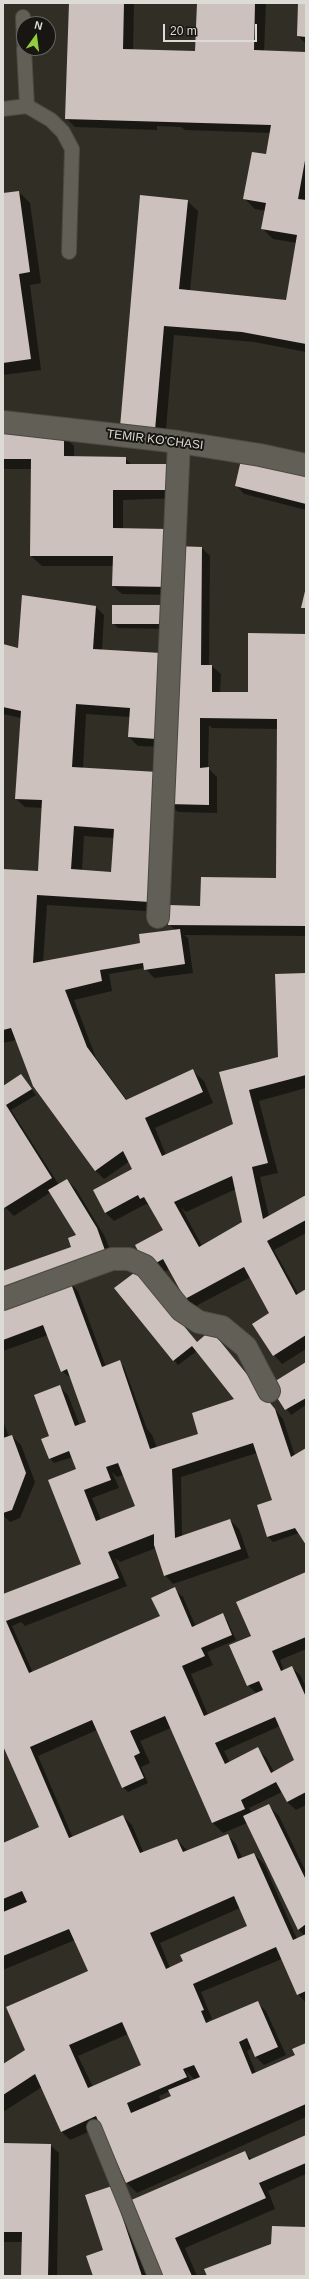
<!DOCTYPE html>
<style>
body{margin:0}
#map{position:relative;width:309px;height:2279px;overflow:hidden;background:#302e25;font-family:Arial,sans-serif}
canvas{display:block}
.frame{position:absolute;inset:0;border:4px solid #dcdbd5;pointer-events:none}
.north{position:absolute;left:16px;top:16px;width:40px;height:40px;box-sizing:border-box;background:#171612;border:1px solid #666560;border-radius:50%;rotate:14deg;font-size:11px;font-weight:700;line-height:16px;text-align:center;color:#dcdbd5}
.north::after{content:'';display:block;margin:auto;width:14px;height:18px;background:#93cc3d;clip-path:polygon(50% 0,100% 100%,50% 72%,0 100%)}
.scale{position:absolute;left:163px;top:24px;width:94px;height:18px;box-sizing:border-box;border:2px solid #dcdbd5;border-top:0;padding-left:5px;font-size:12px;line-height:14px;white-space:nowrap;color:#dcdbd5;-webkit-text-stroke:3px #171612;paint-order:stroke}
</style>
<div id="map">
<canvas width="309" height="2279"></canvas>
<div class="frame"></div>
<div class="north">N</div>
<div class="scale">20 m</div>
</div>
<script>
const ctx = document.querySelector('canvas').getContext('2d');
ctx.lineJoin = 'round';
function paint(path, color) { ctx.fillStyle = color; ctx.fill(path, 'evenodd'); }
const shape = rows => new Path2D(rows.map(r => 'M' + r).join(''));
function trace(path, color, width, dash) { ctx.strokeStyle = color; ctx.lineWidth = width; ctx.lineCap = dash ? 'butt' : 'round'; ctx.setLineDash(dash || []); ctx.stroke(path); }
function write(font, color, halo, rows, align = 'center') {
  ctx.font = font + ' Arial,sans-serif'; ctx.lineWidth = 4; ctx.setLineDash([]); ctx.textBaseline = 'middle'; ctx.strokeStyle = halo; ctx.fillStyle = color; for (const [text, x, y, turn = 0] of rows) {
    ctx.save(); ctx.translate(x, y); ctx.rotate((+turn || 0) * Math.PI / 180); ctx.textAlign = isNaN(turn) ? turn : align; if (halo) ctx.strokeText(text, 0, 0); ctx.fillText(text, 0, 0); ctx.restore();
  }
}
const shadow = shape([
 [70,3,134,3,133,50,196,52,198,3,266,3,264,52,306,53,306,352,254,342,174,335,165,440,131,437,187,201,198,211,190,291,286,301,297,243,273,239,262,228,266,211,255,209,244,198,266,156,271,133,185,130,181,127,157,126,157,130,75,127,66,118],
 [299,3,306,3,306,44,298,36],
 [19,192,30,203,41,283,30,285,41,370,3,375,3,194],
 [3,435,63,435,74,446,74,458,125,458,132,465,182,498,123,500,123,529,176,547,202,548,210,556,209,666,212,666,221,674,220,693,249,693,306,635,306,936,184,935,188,938,193,973,154,978,145,968,109,974,112,991,74,1000,96,1058,127,1100,193,1071,204,1081,213,1103,155,1128,166,1155,234,1125,220,1073,279,1058,306,974,306,1088,259,1101,278,1173,260,1177,269,1217,306,1197,306,1233,274,1250,299,1295,306,1290,306,1349,282,1364,274,1355,271,1313,251,1277,194,1307,186,1298,170,1269,156,1276,148,1267,164,1230,151,1206,146,1204,114,1221,106,1213,94,1191,134,1170,130,1161,104,1179,96,1171,34,1085,16,1040,3,1043,3,870,39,872,43,808,25,807,16,799,21,718,3,714,3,645,19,649,96,607,104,615,102,650,164,747,138,746,129,737,130,717,86,714,83,768,161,912,47,905,43,962,140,944,175,930,169,924,201,907,277,879,278,729,212,728,209,725,208,768,217,777,217,813,178,812,169,803,177,595,122,594,113,586,113,566,42,566,31,556,32,469,3,469],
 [84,836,114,838,112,873,82,871],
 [236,1189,244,1223,202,1246,181,1207,186,1212],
 [306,479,306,510,244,494,236,485],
 [166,611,166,629,118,628,113,623],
 [21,1075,36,1095,11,1110,59,1185,67,1180,76,1189,105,1237,115,1264,71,1284,78,1291,106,1367,119,1362,124,1367,147,1429,152,1435,157,1448,200,1434,236,1400,197,1351,178,1365,174,1360,147,1279,197,1343,216,1336,283,1419,295,1456,306,1449,306,1543,299,1533,273,1542,268,1537,258,1506,273,1501,257,1453,181,1477,182,1536,230,1520,239,1529,249,1558,173,1584,165,1575,156,1548,120,1562,115,1558,127,1586,25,1626,21,1622,12,1626,33,1673,161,1616,174,1589,183,1597,196,1627,222,1615,227,1620,236,1640,207,1652,213,1665,191,1674,208,1715,257,1694,248,1685,253,1636,306,1573,306,1649,280,1660,284,1671,292,1667,301,1676,306,1688,306,1805,296,1810,287,1802,282,1792,249,1808,252,1813,269,1806,279,1816,306,1872,306,2003,298,1994,282,1959,201,1992,212,2019,208,2020,210,2023,257,2002,266,2011,286,2055,264,2065,256,2057,252,2048,247,2051,256,2073,295,2056,306,2044,306,2117,137,2193,127,2183,102,2126,70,2140,62,2132,42,2087,3,2112,3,2065,26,2051,89,1972,75,1940,3,1970,3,1844,40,1828,3,1743,3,1595,82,1564,78,1470,73,1457,54,1463,50,1458,51,1436,60,1387,68,1395,80,1426,88,1423,72,1379,62,1371,48,1335,3,1351,3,1272,73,1248,78,1235,51,1192,14,1216,5,1207,3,1208,3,1087],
 [112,1472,117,1477,123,1475,136,1507,101,1520,92,1498,119,1488],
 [280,1726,296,1761,274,1772,266,1757,257,1749,230,1763,224,1751],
 [171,1728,213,1823,223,1833,247,1823,298,1929,305,1936,297,1939,264,1864,254,1854,242,1858,236,1844,228,1835,188,1851,177,1840,144,1854,132,1825,123,1816,73,1838,38,1756,97,1730,123,1787,128,1792,148,1783,141,1767,150,1763,140,1741],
 [240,1908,248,1926,170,1968,160,1943],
 [128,2034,142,2065,93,2087,78,2056],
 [186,2071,195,2080,191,2082],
 [170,2091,174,2101,161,2102,159,2096],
 [306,1363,306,1405,291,1415,270,1386],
 [3,1421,9,1437,12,1436,21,1445,35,1482,20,1518,10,1522,3,1515],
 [306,2136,306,2174,268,2191,275,2209,185,2248,197,2276,164,2276,131,2201,244,2152,252,2160],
 [3,2144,50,2145,59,2153,57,2276,22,2276,22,2242,3,2242],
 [111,2187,130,2226,147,2276,94,2276,105,2251]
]);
const building = shape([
 [69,3,124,3,123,49,195,51,197,3,255,3,254,50,306,52,306,155,298,199,306,200,306,344,242,332,164,326,155,430,120,427,140,195,188,200,179,289,286,300,297,235,261,229,266,203,243,199,252,152,266,154,271,125,65,119],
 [298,3,306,3,306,37,297,36],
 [19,191,30,272,19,274,31,359,3,363,3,193],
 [3,434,64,434,64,456,126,457,126,464,173,464,173,490,113,490,113,528,168,529,168,587,112,586,113,556,30,556,31,459,3,459],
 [241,460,306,477,306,504,235,486],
 [176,546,202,547,201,665,212,665,212,692,248,692,248,633,306,634,306,926,168,925,169,905,200,906,201,877,276,878,277,719,200,718,200,768,209,767,209,805,168,804],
 [306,587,306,608,301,608],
 [22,595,96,606,93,649,161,653,156,739,128,737,130,708,76,704,72,767,158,772,150,902,37,895,33,963,140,943,139,934,180,929,185,964,144,970,143,963,100,970,102,981,65,990,87,1047,126,1100,193,1069,203,1092,145,1118,162,1156,233,1124,219,1072,278,1057,275,974,306,973,306,1075,249,1090,268,1163,252,1167,263,1219,306,1195,306,1220,267,1241,296,1295,306,1289,306,1335,273,1356,252,1324,269,1313,244,1267,185,1299,163,1259,147,1268,135,1245,163,1230,144,1197,140,1199,138,1195,105,1213,93,1190,132,1169,123,1151,95,1171,33,1086,11,1028,3,1030,3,869,38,871,42,800,15,799,21,711,3,707,3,644,18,648],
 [74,826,114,829,111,872,71,869],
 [232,1176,242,1222,199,1247,174,1202],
 [112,605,161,605,161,624,112,624],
 [21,1074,32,1089,6,1105,52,1178,4,1208,3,1086],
 [67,1179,97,1228,107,1256,3,1296,3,1271,71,1247,68,1238,76,1235,48,1190],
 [138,1270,197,1342,211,1330,237,1362,275,1409,291,1457,306,1448,306,1545,295,1528,267,1537,257,1505,272,1500,253,1443,172,1469,175,1538,230,1519,241,1549,164,1576,154,1545,154,1534,108,1552,119,1578,6,1621,29,1673,160,1616,151,1598,175,1587,192,1627,223,1613,232,1635,201,1648,205,1656,182,1666,204,1716,263,1690,259,1681,247,1686,229,1645,251,1636,236,1602,306,1572,306,1637,272,1651,281,1671,292,1666,306,1697,306,1792,287,1802,276,1782,241,1800,245,1809,212,1823,165,1716,130,1731,140,1753,134,1756,144,1778,122,1788,92,1720,30,1747,69,1838,123,1815,140,1853,177,1839,183,1852,228,1834,238,1859,254,1853,293,1940,306,1934,306,1991,297,1995,276,1947,193,1984,204,2010,201,2011,206,2023,258,2001,278,2047,255,2057,247,2038,239,2042,252,2074,295,2055,292,2049,306,2043,306,2104,126,2183,96,2116,61,2132,35,2074,3,2095,3,2064,25,2050,6,2007,88,1971,69,1929,3,1956,3,1912,27,1902,22,1891,3,1899,3,1843,39,1827,3,1746,3,1594,81,1564,48,1480,76,1469,69,1451,49,1459,41,1439,49,1436,34,1395,60,1385,75,1426,86,1422,67,1369,61,1372,43,1325,3,1340,3,1306,70,1281,102,1367,120,1360,150,1449,198,1434,192,1413,234,1399,192,1346,173,1361,114,1288],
 [118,1463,135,1506,96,1521,84,1490,111,1480,106,1467],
 [275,1717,294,1760,271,1773,258,1747,225,1764,215,1743],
 [234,1896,247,1926,180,1955,183,1961,166,1969,150,1933],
 [122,2022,141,2065,88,2088,69,2045],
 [194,2065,200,2077,168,2090,171,2096,131,2113,127,2103,187,2077,183,2069],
 [306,1362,306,1398,285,1410,269,1385],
 [12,1435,26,1473,12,1510,3,1513,3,1438],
 [269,1804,306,1880,306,1924,298,1930,243,1816],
 [306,2135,306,2163,259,2183,266,2198,175,2238,192,2276,163,2276,129,2201,245,2151,249,2160],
 [3,2143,51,2144,48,2276,21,2276,22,2232,3,2232],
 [112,2186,142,2276,93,2276,86,2256,103,2250,85,2195],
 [272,2226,306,2227,306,2276,207,2276,204,2269,271,2244]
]);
const lane = shape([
 [23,17,24,43],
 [24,48,27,106],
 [3,109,27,106,51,120,63,132,72,149,69,252],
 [94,2127,155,2276]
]);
const street = shape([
 [3,422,179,442,260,455,306,465],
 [158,917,179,442],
 [3,1299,112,1259,129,1259,145,1266,181,1310,199,1322,222,1327,246,1347,269,1391]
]);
const streetNames = [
 ["TEMIR KO'CHASI",155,440,7]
];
paint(shadow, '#0007');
paint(building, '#cdc1bd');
trace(lane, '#4b4942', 16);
trace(street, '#4b4942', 24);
trace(lane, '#625f56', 14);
trace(street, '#625f56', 22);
write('12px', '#dcdbd5', '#171612', streetNames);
</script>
